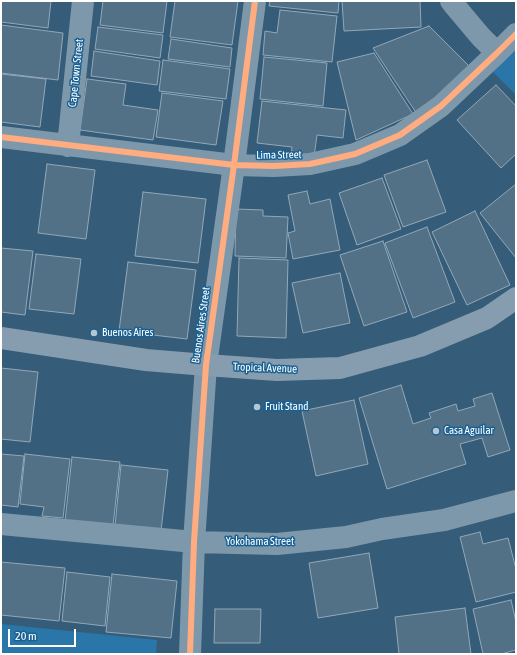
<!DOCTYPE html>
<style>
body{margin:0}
#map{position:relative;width:517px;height:655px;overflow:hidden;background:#355c78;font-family:"Asap Condensed",sans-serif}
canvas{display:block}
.frame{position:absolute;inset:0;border:2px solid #fff;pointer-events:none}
.scale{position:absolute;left:8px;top:629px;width:68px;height:18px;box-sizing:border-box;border:2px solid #fff;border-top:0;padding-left:5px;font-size:12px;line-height:14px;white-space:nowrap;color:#fff;-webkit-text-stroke:3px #1a6193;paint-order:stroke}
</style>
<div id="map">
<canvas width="517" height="655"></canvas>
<div class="frame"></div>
<div class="scale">20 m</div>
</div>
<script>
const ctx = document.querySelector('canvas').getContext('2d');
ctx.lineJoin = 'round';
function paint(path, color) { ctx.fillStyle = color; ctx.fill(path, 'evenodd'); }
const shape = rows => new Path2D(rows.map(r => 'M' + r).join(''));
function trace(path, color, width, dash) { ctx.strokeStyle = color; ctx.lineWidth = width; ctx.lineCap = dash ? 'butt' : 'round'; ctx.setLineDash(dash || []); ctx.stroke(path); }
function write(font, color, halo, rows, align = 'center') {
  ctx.font = font + ' "Asap Condensed",sans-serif'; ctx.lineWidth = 3; ctx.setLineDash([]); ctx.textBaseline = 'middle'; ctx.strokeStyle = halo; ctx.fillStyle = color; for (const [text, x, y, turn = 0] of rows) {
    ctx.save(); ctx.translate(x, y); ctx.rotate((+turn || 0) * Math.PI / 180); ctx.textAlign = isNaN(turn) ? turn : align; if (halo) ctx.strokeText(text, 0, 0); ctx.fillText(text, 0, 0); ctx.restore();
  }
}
const green = shape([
 [516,46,516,95,492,71],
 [1,624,157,640,156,654,1,654]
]);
const building = shape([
 [1,1,51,1,48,28,1,22,1,1],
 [103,1,167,1,163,33,100,25,103,1],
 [175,1,238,1,232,45,170,37,175,1],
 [270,1,339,1,338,13,269,6,270,1],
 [342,1,420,1,421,27,344,31,342,1],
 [280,10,337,16,332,62,263,55,265,31,277,33,280,10],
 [1,25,63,33,58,80,1,73,1,25],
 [429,26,472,69,417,114,373,48,429,26],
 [98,27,163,35,160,58,95,49,98,27],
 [171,39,232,48,230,67,168,59,171,39],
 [94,51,160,61,157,85,91,76,94,51],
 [374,53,413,114,356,140,337,62,374,53],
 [264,57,327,63,323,106,260,99,264,57],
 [163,60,230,69,226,99,159,91,163,60],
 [1,74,46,79,40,127,1,122,1,74],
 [87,79,126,84,123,105,158,110,153,140,80,130,87,79],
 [496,85,516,106,516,154,501,168,457,120,496,85],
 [162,93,223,101,216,145,156,137,162,93],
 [262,101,346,110,343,138,317,135,314,157,291,155,292,147,257,143,262,101],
 [427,160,446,212,403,227,384,175,427,160],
 [47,164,95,170,86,239,38,233,47,164],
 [382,178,401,229,357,245,339,193,382,178],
 [516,184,516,258,480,213,516,184],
 [307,191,310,204,330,199,340,250,293,259,288,233,295,231,288,195,307,191],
 [143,192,206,199,198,263,135,256,143,192],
 [236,209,263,210,263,216,288,217,286,258,235,256,236,209],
 [475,211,510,285,467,305,432,232,475,211],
 [427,227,455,302,413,318,385,243,427,227],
 [383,241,407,312,364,326,340,255,383,241],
 [1,248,33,251,25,315,1,312,1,248],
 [36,254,81,259,74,314,29,309,36,254],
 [239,258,288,260,286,338,237,336,239,258],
 [128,262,196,270,187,339,119,331,128,262],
 [340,273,350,323,303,333,292,283,340,273],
 [1,368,38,372,30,442,1,439,1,368],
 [401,385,413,424,431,418,429,413,456,404,458,411,475,406,473,399,492,393,510,450,488,457,482,438,460,444,466,464,387,489,359,398,401,385],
 [354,400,368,464,316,476,302,411,354,400],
 [1,454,24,456,18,507,1,505,1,454],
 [25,454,70,459,63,518,42,516,44,507,20,504,25,454],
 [72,457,120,462,113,526,65,521,72,457],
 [121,465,168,470,161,531,115,526,121,465],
 [480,532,483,544,508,538,516,569,516,592,476,602,460,537,480,532],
 [369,553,378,608,318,618,309,563,369,553],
 [1,562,65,568,59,621,1,615,1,562],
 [67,572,110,577,105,626,62,621,67,572],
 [112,574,177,581,171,638,106,632,112,574],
 [511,600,516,622,516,650,501,654,483,654,473,609,511,600],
 [465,608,471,654,399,654,395,617,465,608],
 [215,609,261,609,260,643,214,643,215,609]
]);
const street = shape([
 [451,1,454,5,481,37,497,53],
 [1,137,234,165,274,166,310,164,355,154,400,135,441,106,497,53,516,34],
 [68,146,83,1],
 [1,524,194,542,277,544,346,537,382,529,444,520,516,501],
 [190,654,194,542,206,365,234,165,255,1]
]);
const secondary = shape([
 [1,338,146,360,206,365,277,370,340,368,420,346,487,318,516,298]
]);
const cycleway = shape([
 [1,137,234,165,274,166,310,164,355,154,400,135,441,106,497,53,516,34],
 [190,654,194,542,206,365,234,165,255,1]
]);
const markers = [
 [94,333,4,"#b8c6d0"],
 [257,407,4,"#b8c6d0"],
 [436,431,4,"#b8c6d0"]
];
const streetNames = [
 ["Cape Town Street",76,73,-84],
 ["Lima Street",279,155,-1],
 ["Buenos Aires Street",201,325,-82],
 ["Tropical Avenue",265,368,2],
 ["Yokohama Street",260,542]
];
const poiNames = [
 ["Buenos Aires",102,333],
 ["Fruit Stand",265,407],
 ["Casa Aguilar",444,431]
];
paint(green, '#2b76a8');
paint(building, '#527187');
trace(building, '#92a8b8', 1);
trace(street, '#7e98ab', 22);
trace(secondary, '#859daf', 22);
trace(cycleway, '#ffac80', 6);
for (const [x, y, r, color] of markers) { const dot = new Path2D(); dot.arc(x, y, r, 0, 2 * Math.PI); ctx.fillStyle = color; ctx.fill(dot); trace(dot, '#1a6193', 1.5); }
write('11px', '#fff', '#1a6193', streetNames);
write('11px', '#fff', '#1a6193', poiNames, 'left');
</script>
